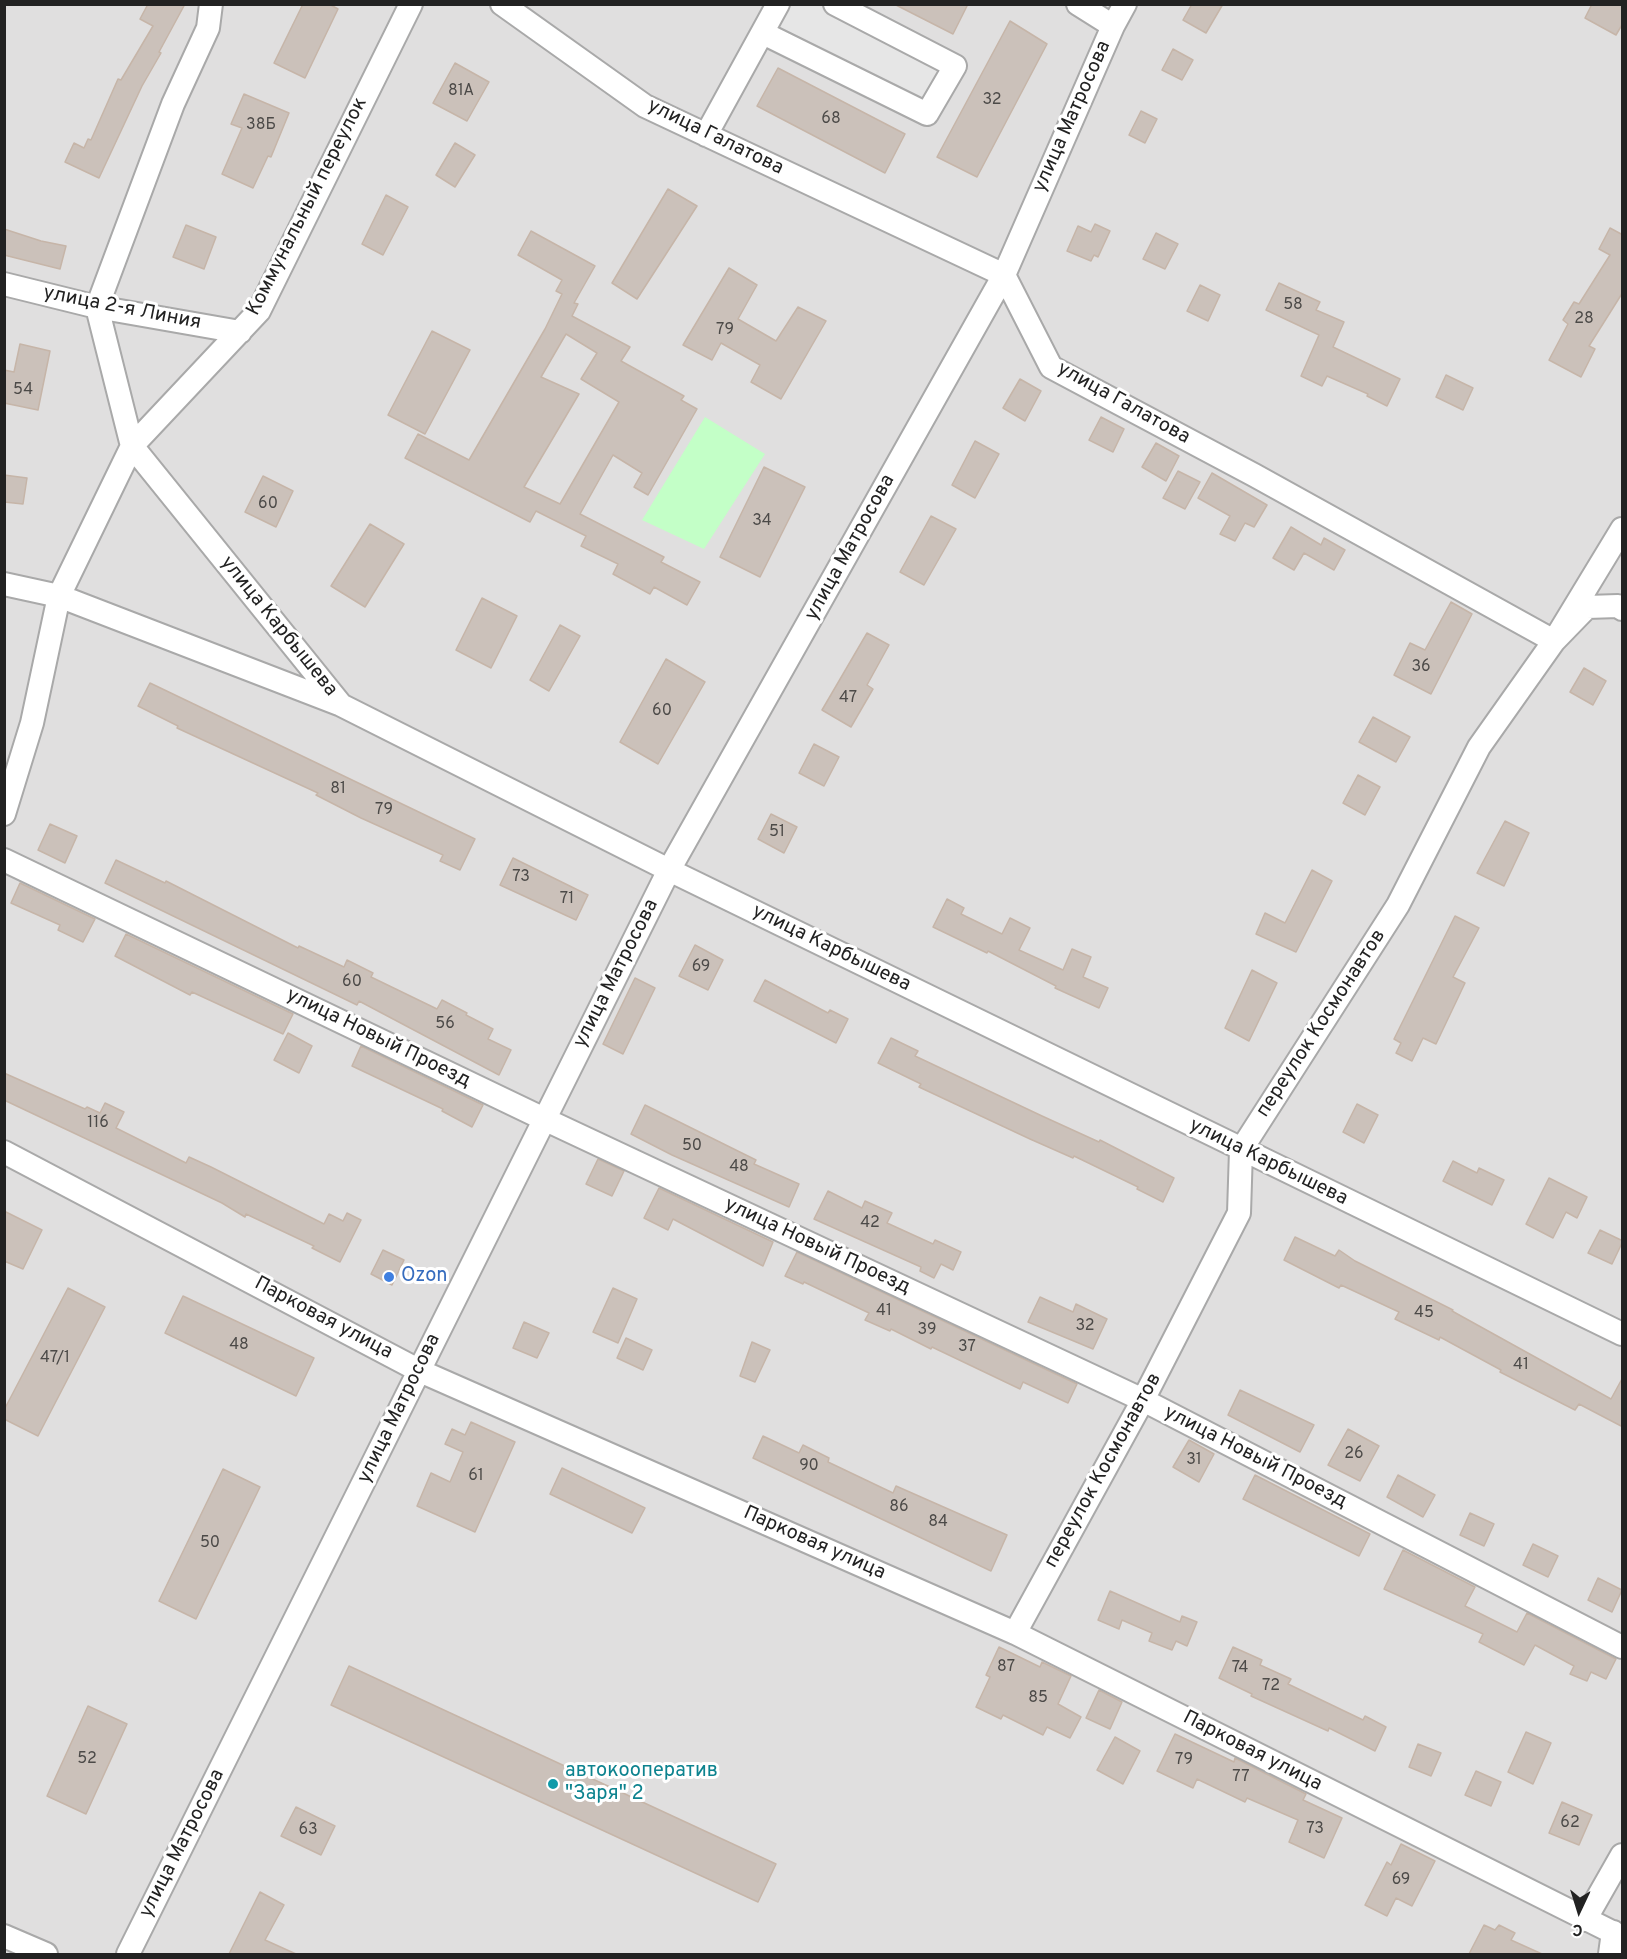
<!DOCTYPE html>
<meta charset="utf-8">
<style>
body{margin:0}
#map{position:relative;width:1627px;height:1959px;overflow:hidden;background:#f3efe8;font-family:Overpass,sans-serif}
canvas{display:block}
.frame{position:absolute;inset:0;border:6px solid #222;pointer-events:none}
.north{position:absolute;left:1549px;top:1881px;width:60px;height:60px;-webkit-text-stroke:4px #fff;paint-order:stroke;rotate:184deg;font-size:16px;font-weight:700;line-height:24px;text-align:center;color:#222}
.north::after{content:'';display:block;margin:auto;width:21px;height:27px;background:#222;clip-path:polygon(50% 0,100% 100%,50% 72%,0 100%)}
</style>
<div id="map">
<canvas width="1627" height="1959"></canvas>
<div class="frame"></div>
<div class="north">С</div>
</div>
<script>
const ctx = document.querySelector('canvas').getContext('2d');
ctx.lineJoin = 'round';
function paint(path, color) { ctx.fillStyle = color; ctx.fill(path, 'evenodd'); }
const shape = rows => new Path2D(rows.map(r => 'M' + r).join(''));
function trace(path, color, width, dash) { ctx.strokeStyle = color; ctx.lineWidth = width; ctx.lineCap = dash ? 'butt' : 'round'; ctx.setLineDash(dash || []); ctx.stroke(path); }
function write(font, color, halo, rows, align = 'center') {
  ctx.font = font + ' Overpass,sans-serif'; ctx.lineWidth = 6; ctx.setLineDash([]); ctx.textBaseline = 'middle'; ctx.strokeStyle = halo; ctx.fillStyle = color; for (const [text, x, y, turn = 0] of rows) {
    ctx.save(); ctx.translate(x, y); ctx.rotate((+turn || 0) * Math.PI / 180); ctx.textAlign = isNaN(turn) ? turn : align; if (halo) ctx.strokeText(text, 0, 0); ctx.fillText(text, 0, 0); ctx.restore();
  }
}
const residential = shape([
 [5,5,1622,5,1622,1954,5,1954]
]);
const park = shape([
 [705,417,765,454,704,549,642,520]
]);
const parking = shape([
 [786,5,823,5,948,71,927,109,769,31]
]);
const building = shape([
 [148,4,185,4,159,52,161,53,142,86,99,178,65,162,74,143,84,148,88,139,91,140,118,79,121,80,153,26,140,19,148,4],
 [303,4,329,4,338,9,305,78,274,63,303,4],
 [894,4,968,4,953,34,894,4],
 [1192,4,1223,4,1206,33,1183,20,1192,4],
 [1592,4,1623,4,1623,23,1616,35,1585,18,1592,4],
 [1010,21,1047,44,977,177,937,157,1010,21],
 [1173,49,1193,60,1182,80,1162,70,1173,49],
 [455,63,489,82,467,121,433,103,455,63],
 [778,68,905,134,885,173,757,106,778,68],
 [244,94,289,113,271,157,268,156,253,188,222,174,242,128,231,124,244,94],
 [1141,111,1157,119,1145,143,1129,135,1141,111],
 [455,143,475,155,455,187,436,175,455,143],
 [668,189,697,206,637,299,612,283,668,189],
 [386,195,408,207,383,255,362,244,386,195],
 [1095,224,1110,231,1098,257,1094,255,1091,261,1067,251,1078,226,1091,232,1095,224],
 [186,225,216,237,204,269,173,257,186,225],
 [1610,228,1623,235,1623,292,1589,346,1595,349,1581,377,1549,360,1568,324,1563,320,1574,302,1579,304,1610,255,1599,249,1610,228],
 [4,229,41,241,66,246,60,269,4,255,4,229],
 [531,231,595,266,574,303,578,304,572,316,630,347,621,361,684,396,681,400,697,409,648,495,634,487,642,473,613,455,580,514,664,557,661,562,700,582,687,605,654,587,650,594,613,574,618,564,581,546,586,536,536,511,530,522,405,458,418,434,469,460,545,329,562,294,556,291,562,280,518,255,531,231],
 [566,334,597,353,581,379,619,402,560,504,524,487,579,394,541,377,566,334],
 [1156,233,1178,244,1165,269,1143,259,1156,233],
 [729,268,757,285,738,319,776,341,798,307,826,321,781,399,751,382,760,365,721,343,712,360,683,345,729,268],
 [1279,283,1320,302,1316,310,1344,322,1333,347,1400,379,1387,406,1367,396,1368,394,1327,376,1322,386,1301,376,1319,335,1266,310,1279,283],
 [1200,285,1220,295,1208,321,1187,311,1200,285],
 [432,331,470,350,425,434,388,415,432,331],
 [20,344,50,351,38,410,4,403,4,370,14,372,20,344],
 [1446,375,1473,388,1463,410,1436,397,1446,375],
 [1020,379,1041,391,1025,421,1003,408,1020,379],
 [1101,417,1124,429,1113,452,1089,440,1101,417],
 [975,441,999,454,975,498,952,485,975,441],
 [1156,443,1179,456,1166,481,1142,467,1156,443],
 [764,467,805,487,760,577,720,557,764,467],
 [1178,471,1200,482,1185,509,1163,498,1178,471],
 [1212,473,1267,505,1254,527,1245,523,1235,541,1220,534,1230,516,1198,498,1212,473],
 [4,475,27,478,23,504,4,502,4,475],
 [263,476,293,491,276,527,245,512,263,476],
 [931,516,956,529,924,585,900,572,931,516],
 [370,524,404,544,365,607,331,586,370,524],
 [1291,527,1321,545,1324,538,1345,550,1334,570,1304,553,1294,570,1273,558,1291,527],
 [482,598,517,616,491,668,456,650,482,598],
 [1451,602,1472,614,1431,694,1394,675,1410,643,1425,650,1451,602],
 [560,625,580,636,549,691,530,680,560,625],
 [867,633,889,645,867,685,873,689,851,727,822,710,867,633],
 [666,659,705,682,658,764,620,742,666,659],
 [1584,668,1606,681,1593,705,1570,692,1584,668],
 [150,683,475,839,460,870,440,861,443,855,361,818,316,795,318,793,177,728,178,726,138,706,150,683],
 [1373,717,1410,737,1396,762,1359,742,1373,717],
 [814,744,839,757,824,786,799,773,814,744],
 [1358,775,1380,787,1365,815,1343,803,1358,775],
 [771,814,797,827,784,853,758,839,771,814],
 [1505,821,1529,833,1504,886,1477,873,1505,821],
 [50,824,77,836,65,863,38,850,50,824],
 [513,858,588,895,576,920,500,885,513,858],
 [116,860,165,883,166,881,298,948,299,946,344,967,347,960,373,973,371,977,437,1009,442,1000,467,1013,466,1015,493,1029,488,1039,511,1050,499,1075,359,1001,357,1005,105,883,116,860],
 [1312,870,1332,881,1296,952,1256,934,1265,913,1285,923,1312,870],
 [20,883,95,919,83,942,58,930,60,925,11,903,20,883],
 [947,899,964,908,961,914,1002,934,1010,918,1030,928,1019,950,1063,970,1072,949,1091,957,1083,977,1108,988,1099,1008,1055,988,1056,986,988,951,987,953,933,927,947,899],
 [1455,916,1479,928,1453,977,1465,983,1436,1044,1423,1038,1412,1061,1396,1053,1401,1043,1394,1039,1455,916],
 [126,934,293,1014,283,1034,192,992,190,995,115,956,126,934],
 [695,945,723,960,708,990,679,976,695,945],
 [1252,970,1277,983,1249,1041,1225,1028,1252,970],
 [635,978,655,988,623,1054,603,1044,635,978],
 [765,980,828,1013,830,1010,848,1019,836,1043,754,1001,765,980],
 [288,1033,312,1046,299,1073,274,1060,288,1033],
 [891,1038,918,1051,915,1056,1042,1116,1099,1142,1100,1140,1174,1178,1163,1202,1137,1189,1138,1187,1074,1156,1073,1158,1030,1139,919,1087,921,1084,878,1063,891,1038],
 [361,1046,483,1105,472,1127,442,1111,443,1109,352,1066,361,1046],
 [4,1073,85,1109,87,1107,100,1113,105,1103,124,1112,116,1128,186,1163,189,1157,211,1167,324,1224,329,1214,343,1221,347,1213,361,1220,340,1262,312,1248,314,1246,246,1214,245,1217,222,1203,4,1100,4,1073],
 [1357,1104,1378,1115,1364,1143,1343,1132,1357,1104],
 [645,1105,756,1160,754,1164,799,1184,789,1207,672,1155,631,1134,645,1105],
 [598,1159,624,1171,612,1196,586,1184,598,1159],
 [1453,1161,1477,1173,1479,1168,1504,1180,1492,1205,1443,1181,1453,1161],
 [1549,1178,1587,1197,1577,1218,1566,1212,1553,1238,1526,1224,1549,1178],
 [659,1188,773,1242,763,1266,673,1219,668,1230,644,1218,659,1188],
 [828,1191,862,1208,865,1201,892,1213,887,1223,933,1244,935,1240,961,1252,953,1270,941,1264,934,1278,920,1271,921,1267,814,1219,828,1191],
 [4,1211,42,1230,23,1269,4,1261,4,1211],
 [1600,1230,1623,1241,1612,1264,1588,1253,1600,1230],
 [1295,1237,1335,1256,1339,1250,1355,1261,1453,1310,1452,1311,1611,1399,1623,1377,1623,1427,1579,1404,1575,1410,1500,1372,1501,1370,1440,1337,1439,1340,1395,1319,1399,1312,1341,1285,1339,1288,1284,1260,1295,1237],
 [383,1250,404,1260,392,1285,371,1274,383,1250],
 [797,1252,1077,1384,1068,1403,1023,1382,1020,1389,932,1347,931,1349,891,1329,890,1331,865,1320,869,1313,804,1282,803,1284,785,1276,797,1252],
 [68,1288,105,1307,38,1436,4,1419,4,1410,68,1288],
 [613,1288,637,1299,618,1343,593,1332,613,1288],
 [183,1296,314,1358,296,1396,165,1333,183,1296],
 [1040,1297,1073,1312,1076,1304,1107,1319,1093,1349,1028,1322,1040,1297],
 [524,1322,549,1333,537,1358,513,1348,524,1322],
 [626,1338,652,1350,643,1370,617,1358,626,1338],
 [752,1342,770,1350,755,1382,740,1376,752,1342],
 [1240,1390,1314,1425,1300,1452,1228,1415,1240,1390],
 [471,1422,515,1442,475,1532,417,1506,431,1473,450,1482,463,1452,445,1444,452,1429,465,1435,471,1422],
 [1348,1429,1379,1446,1360,1481,1328,1465,1348,1429],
 [763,1436,799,1453,803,1445,829,1458,828,1462,893,1493,896,1486,1007,1535,991,1571,753,1458,763,1436],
 [1189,1440,1214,1454,1199,1482,1173,1467,1189,1440],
 [562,1468,645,1508,632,1533,550,1494,562,1468],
 [223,1469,260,1487,196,1619,159,1601,223,1469],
 [1255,1475,1370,1534,1359,1556,1243,1499,1255,1475],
 [1398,1475,1435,1495,1423,1517,1387,1497,1398,1475],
 [1470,1513,1494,1524,1484,1546,1460,1535,1470,1513],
 [1533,1544,1558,1556,1548,1577,1523,1565,1533,1544],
 [1403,1550,1475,1587,1465,1606,1517,1632,1527,1613,1616,1659,1606,1679,1591,1672,1587,1681,1570,1674,1574,1666,1535,1645,1524,1665,1479,1642,1483,1634,1384,1589,1403,1550],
 [1598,1578,1622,1590,1612,1612,1588,1600,1598,1578],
 [1110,1591,1180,1622,1182,1616,1197,1622,1187,1646,1176,1641,1172,1650,1149,1641,1152,1633,1122,1620,1119,1629,1098,1620,1110,1591],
 [999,1647,1040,1667,1042,1662,1071,1676,1058,1704,1081,1717,1070,1738,1047,1727,1043,1735,1003,1715,1001,1719,976,1707,990,1677,986,1675,999,1647],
 [1233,1647,1262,1660,1260,1665,1291,1679,1288,1684,1363,1720,1365,1716,1386,1727,1375,1751,1329,1728,1328,1731,1251,1696,1252,1694,1219,1678,1233,1647],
 [349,1666,776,1864,758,1902,331,1705,349,1666],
 [1099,1690,1122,1702,1110,1729,1086,1718,1099,1690],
 [88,1706,127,1724,86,1814,47,1796,88,1706],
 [1526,1732,1551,1743,1533,1784,1508,1772,1526,1732],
 [1175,1734,1234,1762,1235,1758,1306,1794,1303,1800,1342,1818,1324,1858,1289,1842,1298,1820,1247,1798,1245,1802,1197,1779,1193,1788,1157,1771,1175,1734],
 [1115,1737,1140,1751,1123,1784,1097,1770,1115,1737],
 [1418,1744,1441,1753,1431,1776,1409,1767,1418,1744],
 [1476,1771,1501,1782,1491,1806,1465,1795,1476,1771],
 [1562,1802,1592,1815,1579,1845,1549,1833,1562,1802],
 [296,1807,335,1826,321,1855,281,1836,296,1807],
 [1401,1844,1435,1861,1412,1906,1396,1898,1387,1916,1365,1905,1387,1862,1391,1865,1401,1844],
 [260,1892,284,1905,265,1940,296,1954,229,1954,260,1892],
 [1484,1925,1495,1930,1499,1925,1515,1933,1511,1940,1542,1954,1469,1954,1484,1925]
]);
const minor = shape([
 [211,4,208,28,173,104,97,307,132,446,341,705,669,870,1622,1334],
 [502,4,645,106,1004,275,1051,367,1254,475,1554,641,1587,607,1618,606,1622,609],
 [1078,4,1113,26],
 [763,33,927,114,955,66,835,4],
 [706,135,778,4],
 [4,284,97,307,240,332],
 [4,584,59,596,339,704],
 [4,814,32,723,59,596,132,446,259,311,411,4],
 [4,860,544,1119,1143,1400,1622,1647],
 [4,1152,420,1371,1015,1633,1622,1937],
 [1015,1633,1143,1400,1239,1213,1241,1150,1398,905,1479,747,1554,641,1622,529],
 [1585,1920,1622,1855],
 [4,1936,46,1954],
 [128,1954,669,870,1004,275,1113,26,1125,4],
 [1610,1954,1613,1932]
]);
const markers = [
 [389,1277,6,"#3f7fe0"],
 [553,1784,6,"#0f9aa8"]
];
const numberNames = [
 ["81А",461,92],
 ["32",992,101],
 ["68",831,120],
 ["38Б",261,126],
 ["58",1293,306],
 ["28",1584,320],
 ["79",725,331],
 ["54",23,391],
 ["60",268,505],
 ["34",762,522],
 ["36",1421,668],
 ["47",848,699],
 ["60",662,712],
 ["81",338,790],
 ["79",384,811],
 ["51",777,833],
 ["73",521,878],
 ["71",567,900],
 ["69",701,968],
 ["60",352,983],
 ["56",445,1025],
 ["116",98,1124],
 ["50",692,1147],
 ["48",739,1168],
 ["42",870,1224],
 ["41",884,1312],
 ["45",1424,1314],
 ["32",1085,1327],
 ["39",927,1331],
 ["48",239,1346],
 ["37",967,1348],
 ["47/1",55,1359],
 ["41",1521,1366],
 ["26",1354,1455],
 ["31",1194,1461],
 ["90",809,1467],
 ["61",476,1477],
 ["86",899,1508],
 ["84",938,1523],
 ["50",210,1544],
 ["87",1006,1668],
 ["74",1240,1669],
 ["72",1271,1687],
 ["85",1038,1699],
 ["52",87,1760],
 ["79",1184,1761],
 ["77",1241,1778],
 ["62",1570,1824],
 ["73",1315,1830],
 ["63",308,1831],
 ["69",1401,1881]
];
const streetNames = [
 ["улица Матросова",1073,117,-66],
 ["улица Галатова",715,138,26],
 ["Коммунальный переулок",308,207,-63],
 ["улица 2-я Линия",122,309,11],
 ["улица Галатова",1123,404,29],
 ["улица Матросова",851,548,-61],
 ["улица Карбышева",278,627,51],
 ["улица Карбышева",831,949,26],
 ["улица Матросова",617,974,-63],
 ["переулок Космонавтов",1322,1024,-57],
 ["улица Новый Проезд",378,1039,26],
 ["улица Карбышева",1268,1163,26],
 ["улица Новый Проезд",817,1247,25],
 ["Парковая улица",323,1319,28],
 ["улица Матросова",400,1409,-64],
 ["улица Новый Проезд",1255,1458,27],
 ["переулок Космонавтов",1104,1471,-61],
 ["Парковая улица",814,1544,24],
 ["Парковая улица",1252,1752,27],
 ["улица Матросова",183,1844,-63]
];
const shopNames = [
 ["Ozon",401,1277]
];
const cultureNames = [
 ["автокооператив",565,1772],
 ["\"Заря\" 2",565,1795]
];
paint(residential, '#e0dfdf');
paint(park, '#c3ffc7');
paint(parking, '#e6e6e6');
paint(building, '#cbc1ba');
trace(building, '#c6b5a8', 1.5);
trace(minor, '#a9a9a9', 26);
trace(minor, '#fff', 22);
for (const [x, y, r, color] of markers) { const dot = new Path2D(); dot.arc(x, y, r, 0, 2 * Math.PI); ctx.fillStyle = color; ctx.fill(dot); trace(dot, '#fff', 2); }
write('16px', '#4c4a48', null, numberNames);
write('20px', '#222', '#fff', streetNames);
write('20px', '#366cbe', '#fff', shopNames, 'left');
write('20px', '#0d838f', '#fff', cultureNames, 'left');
</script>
